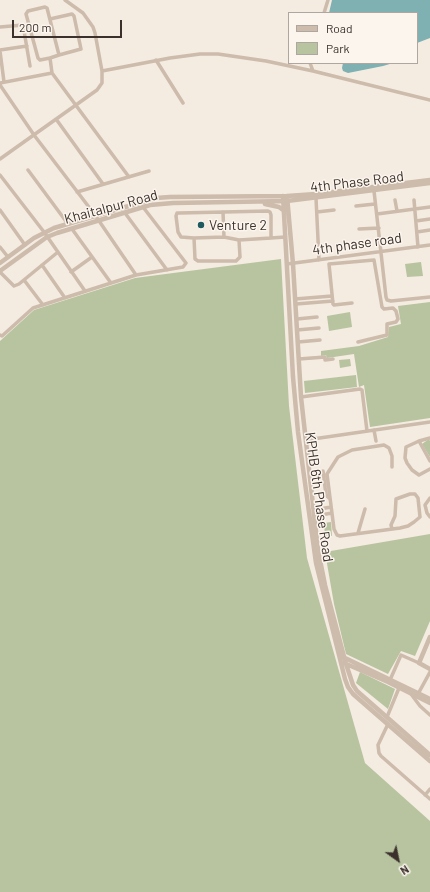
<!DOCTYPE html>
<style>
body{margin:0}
#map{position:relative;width:430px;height:892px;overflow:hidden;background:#f4ebe1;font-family:Barlow,sans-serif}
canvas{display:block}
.legend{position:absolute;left:288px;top:12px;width:130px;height:52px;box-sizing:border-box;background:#fbf5ee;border:1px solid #aea6a0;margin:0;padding:5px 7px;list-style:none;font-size:12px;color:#3b302b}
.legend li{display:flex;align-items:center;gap:8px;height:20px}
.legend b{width:20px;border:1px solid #aea6a0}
.north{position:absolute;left:378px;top:840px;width:40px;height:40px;-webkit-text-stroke:3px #fbf5ee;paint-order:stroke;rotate:147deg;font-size:11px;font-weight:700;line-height:16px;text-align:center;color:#3b302b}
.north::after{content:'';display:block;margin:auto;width:14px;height:18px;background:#3b302b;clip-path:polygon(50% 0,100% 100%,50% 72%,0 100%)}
.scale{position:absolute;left:12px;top:20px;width:110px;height:18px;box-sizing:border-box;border:2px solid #3b302b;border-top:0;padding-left:5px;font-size:12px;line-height:14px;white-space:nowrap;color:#3b302b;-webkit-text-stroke:3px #fbf5ee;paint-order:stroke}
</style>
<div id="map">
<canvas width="430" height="892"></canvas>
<ul class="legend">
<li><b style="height:5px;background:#cdbbac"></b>Road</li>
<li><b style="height:11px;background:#b8c4a0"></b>Park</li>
</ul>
<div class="north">N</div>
<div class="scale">200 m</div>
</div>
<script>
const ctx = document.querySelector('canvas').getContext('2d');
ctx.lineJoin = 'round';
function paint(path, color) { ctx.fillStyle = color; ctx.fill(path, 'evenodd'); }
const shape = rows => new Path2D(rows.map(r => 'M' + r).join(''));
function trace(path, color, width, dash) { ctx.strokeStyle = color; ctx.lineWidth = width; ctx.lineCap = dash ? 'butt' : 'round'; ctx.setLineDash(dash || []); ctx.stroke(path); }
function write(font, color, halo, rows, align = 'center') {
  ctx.font = font + ' Barlow,sans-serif'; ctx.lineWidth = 3; ctx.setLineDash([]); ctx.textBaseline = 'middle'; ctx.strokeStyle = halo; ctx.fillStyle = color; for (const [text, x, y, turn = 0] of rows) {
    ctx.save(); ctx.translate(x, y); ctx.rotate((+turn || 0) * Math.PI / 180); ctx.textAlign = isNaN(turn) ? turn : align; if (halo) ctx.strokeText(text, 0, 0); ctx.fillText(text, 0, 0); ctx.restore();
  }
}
const green = shape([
 [281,259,289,406,307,558,365,763,430,821,430,892,0,892,0,341,34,310,135,278],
 [421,262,423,276,407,277,405,264],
 [430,302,430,418,370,427,364,385,359,387,354,354,327,358,326,355,321,356,321,351,359,346,388,337,389,327,401,324,398,306],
 [350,312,352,327,329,331,327,316],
 [350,359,351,366,340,368,339,360],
 [356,375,357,387,305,393,304,381],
 [429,439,430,441,430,457,422,444],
 [331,522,332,536,325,536,324,523],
 [430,534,430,621,415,656,401,651,388,674,346,654,334,604,325,552],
 [360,672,395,689,388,709,356,683]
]);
const water = shape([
 [332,0,430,0,430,38,417,43,417,13,329,13],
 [343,63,393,63,383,66,348,73,343,71,342,68]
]);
const minor = shape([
 [65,0,83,13,93,27,95,33,102,71],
 [324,13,328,0],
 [50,19,72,14,74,16,81,49,59,55],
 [0,27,23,25,30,66],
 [0,50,27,46],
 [0,51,4,82],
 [50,58,59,55,47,8,45,7,28,11,26,14,38,58,40,60,50,58,52,73,129,177],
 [156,60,183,103],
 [310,63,313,71],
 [0,83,52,73],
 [0,85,34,135,95,215,136,275],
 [56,119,103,184],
 [0,159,97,90,102,83,102,71,170,58,200,54,218,54,266,61,313,71,430,100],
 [28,170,68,224],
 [0,175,44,232,85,291],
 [374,191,386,297,387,300,391,301,430,297],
 [77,192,149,171],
 [316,198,319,260],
 [395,200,397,211],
 [414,200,418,247],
 [356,206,375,204],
 [0,210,25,245],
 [223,212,224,237],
 [317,212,334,210],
 [125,213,167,270],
 [377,214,430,207],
 [416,221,430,219],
 [72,229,111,283],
 [359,229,379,228],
 [417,232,430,230],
 [194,238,195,259,198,261,236,261,240,257,239,240],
 [271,238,271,215,270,212,268,211,180,213,177,213,176,216,178,232,181,237,194,238,224,237,239,240,271,238,285,237],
 [0,247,8,257],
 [287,264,430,245],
 [42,265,65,298],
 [0,272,14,286,19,284,58,252],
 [71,272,92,257],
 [24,280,43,305],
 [295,299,332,296],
 [352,303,334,305,333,304,329,264,374,260,382,307,384,309,393,308,396,311,398,319,396,322,387,324,387,335,358,342],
 [296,304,333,301],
 [297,319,317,317],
 [297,330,319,328],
 [0,335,2,336,33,308,136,275,183,267,186,263,143,207],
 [298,342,320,340],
 [299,359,325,357,325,360,333,359],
 [301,397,360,389,362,390,367,431],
 [374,430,376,441],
 [430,438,419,441,430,461],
 [306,440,430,422],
 [419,441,406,447,405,458,407,463,412,470,419,475,430,469],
 [323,471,326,495,329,498],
 [430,498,425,505,427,513,430,517],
 [314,510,331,507],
 [315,516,332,513],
 [392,529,391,525,395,516,396,499,410,494,415,494,418,498,420,517,414,522,408,526,400,528,340,536,337,535,334,529,327,474,338,457,352,450,384,445,389,448,392,456,392,467],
 [358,533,365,509],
 [390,680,401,655,419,663],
 [411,694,420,706,430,715],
 [418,694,430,672],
 [387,717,399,688],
 [388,724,378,745,379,753,381,756,430,799],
 [425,795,430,789]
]);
const tertiary = shape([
 [283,196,293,377,298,432,316,563,345,679,348,687,353,694,430,761],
 [287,196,293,264,301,397,318,550,325,585,346,664,353,685,357,691,430,755],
 [265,204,279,207,283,210],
 [0,263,34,238,54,228,156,198,170,197,287,196,316,194,430,180],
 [0,271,47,237,57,233,150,205,173,203,287,201,430,183],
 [430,637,419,663,430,669],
 [343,657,430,699],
 [344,663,388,682,430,703]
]);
const markers = [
 [201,225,4,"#1f5a5e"]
];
const streetNames = [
 ["4th Phase Road",357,182,-7],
 ["Khaitalpur Road",111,207,-15],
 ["4th phase road",357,244,-8],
 ["KPHB 6th Phase Road",319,497,82]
];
const poiNames = [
 ["Venture 2",209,225]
];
paint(green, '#b8c4a0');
paint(water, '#7fb0b2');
trace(minor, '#cdbbac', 3.5);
trace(tertiary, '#cdbbac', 4.5);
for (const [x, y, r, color] of markers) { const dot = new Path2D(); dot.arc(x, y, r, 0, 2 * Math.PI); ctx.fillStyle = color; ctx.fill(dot); trace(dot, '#fbf5ee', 1.5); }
write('14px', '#3b302b', '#fbf5ee', streetNames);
write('14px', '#3b302b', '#fbf5ee', poiNames, 'left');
</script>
